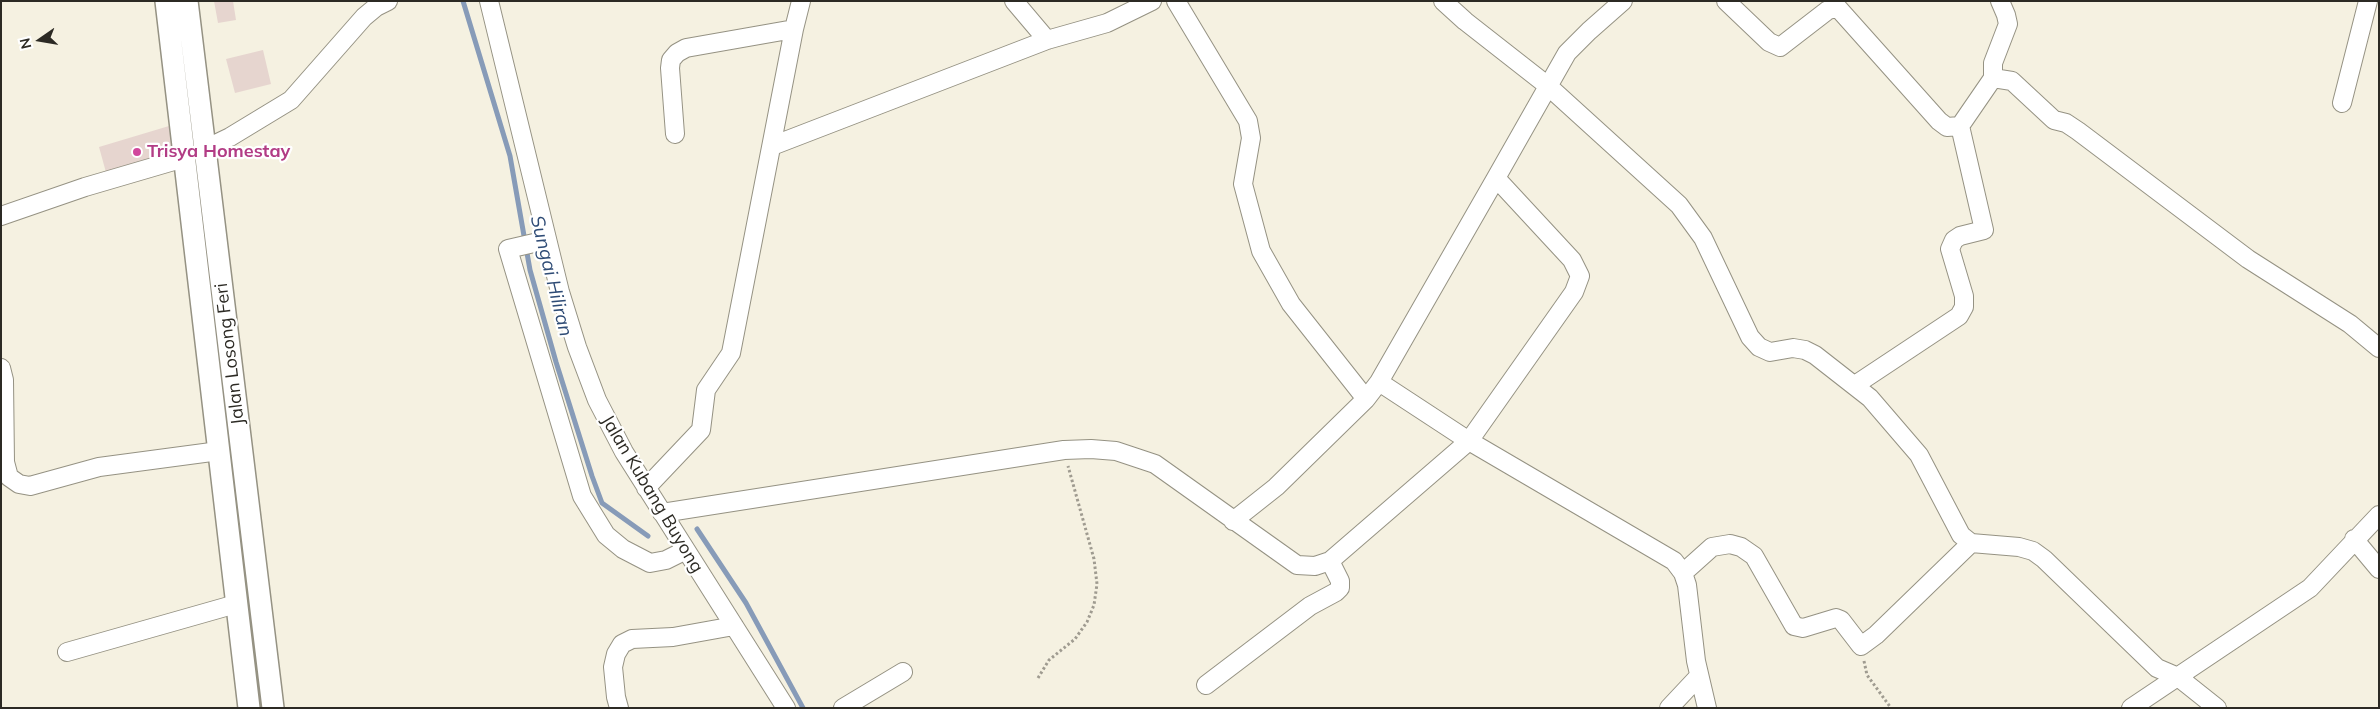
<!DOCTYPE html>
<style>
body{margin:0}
#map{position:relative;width:2380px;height:709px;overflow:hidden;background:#f5f1e1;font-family:Mulish,sans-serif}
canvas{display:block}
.frame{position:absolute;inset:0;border:2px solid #2c2a24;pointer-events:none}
.north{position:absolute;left:15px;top:15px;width:50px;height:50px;-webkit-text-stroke:4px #fff;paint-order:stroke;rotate:257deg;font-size:14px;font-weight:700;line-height:20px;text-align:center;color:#2c2a24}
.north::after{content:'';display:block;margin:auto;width:18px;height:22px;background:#2c2a24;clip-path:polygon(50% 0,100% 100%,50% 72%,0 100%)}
</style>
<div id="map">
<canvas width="2380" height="709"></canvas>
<div class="frame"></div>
<div class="north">N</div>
</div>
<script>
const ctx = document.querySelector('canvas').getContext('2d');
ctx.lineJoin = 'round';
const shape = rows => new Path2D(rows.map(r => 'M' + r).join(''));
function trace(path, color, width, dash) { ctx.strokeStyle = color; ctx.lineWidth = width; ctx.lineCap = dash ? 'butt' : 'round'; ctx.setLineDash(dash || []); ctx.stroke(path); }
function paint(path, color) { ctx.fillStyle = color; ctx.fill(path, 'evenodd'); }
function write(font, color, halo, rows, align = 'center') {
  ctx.font = font + ' Mulish,sans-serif'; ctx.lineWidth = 4.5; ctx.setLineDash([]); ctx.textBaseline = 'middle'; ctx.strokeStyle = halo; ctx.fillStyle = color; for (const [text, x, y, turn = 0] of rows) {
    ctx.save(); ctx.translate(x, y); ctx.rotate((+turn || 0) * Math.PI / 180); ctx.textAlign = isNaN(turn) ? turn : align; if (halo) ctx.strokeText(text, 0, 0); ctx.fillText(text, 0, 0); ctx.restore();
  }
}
const stream = shape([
 [463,1,510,156,530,270,556,362,592,476,602,503,648,536],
 [697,529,746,603,803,708]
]);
const building = shape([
 [214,1,233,1,236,20,218,23],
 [263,50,271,84,235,93,226,59],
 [169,126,175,158,107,176,99,147]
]);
const path = shape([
 [1864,661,1867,675,1891,708],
 [1038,678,1049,660,1075,639,1087,622,1094,605,1097,584,1094,559,1068,466]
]);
const minor = shape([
 [489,1,560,292,577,347,597,400,624,452,786,708],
 [1014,1,1047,40],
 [1176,1,1248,121,1251,138,1243,184,1261,251,1291,304,1366,399],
 [1443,1,1465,21,1548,86,1679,205,1703,238,1750,337,1759,347,1770,352,1793,348,1805,350,1815,355,1870,398,1919,455,1961,535,1971,543,2019,547,2033,551,2044,559,2157,668,2178,677,2217,708],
 [1726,1,1769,42,1780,47,1828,10,1838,8,1939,121,1947,127,1960,126,1993,78,2012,81,2054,120,2066,123,2078,131,2248,259,2350,324,2379,348],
 [1993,78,1993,63,2008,24,2006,15,2000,1],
 [2342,103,2368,1],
 [675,134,670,68,671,60,677,53,686,48,794,29],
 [772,146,1047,40,1107,23,1152,1],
 [205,149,230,137,291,100,364,17,376,7,388,1],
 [1,216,85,187,184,158],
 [547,240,508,249,582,496,606,535,623,549,650,563,666,560,686,550],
 [1,368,4,380,5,462,9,477,19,484,30,486,99,467,219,451],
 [1379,382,1469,441,1674,561,1683,573,1687,585,1696,661,1707,708],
 [1855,385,1959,316,1964,307,1964,296,1950,249,1954,240,1960,236,1984,230,1960,126],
 [646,488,701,430,706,390,731,353,794,29,801,1],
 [662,513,1064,450,1091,449,1116,451,1155,464,1297,565,1315,566,1330,561,1469,441,1574,292,1580,276,1572,260,1496,178,1567,53,1589,31,1623,1],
 [1233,521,1276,487,1366,399,1379,382,1496,178],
 [2354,539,2379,569],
 [1683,573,1712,547,1730,544,1741,547,1754,556,1794,626,1803,628,1836,618,1841,620,1861,646,1876,635,1971,543],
 [67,652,236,604],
 [1206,685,1310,606,1336,592,1340,588,1340,581,1330,561],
 [619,708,616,697,613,667,616,654,622,644,632,639,673,637,734,626],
 [843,708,903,672],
 [1669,708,1699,676],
 [2131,708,2310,588,2379,515]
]);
const major = shape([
 [166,1,249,708],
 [187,1,273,708]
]);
const markers = [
 [137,152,5,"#d1479c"]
];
const hotelNames = [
 ["Trisya Homestay",147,152]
];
const streetNames = [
 ["Jalan Losong Feri",230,354,-97],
 ["Jalan Kubang Buyong",652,494,59]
];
const waterNames = [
 ["Sungai Hiliran",551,276,76]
];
trace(stream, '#879bb8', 5);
paint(building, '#e6d5cf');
trace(minor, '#959283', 20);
trace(major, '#959283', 24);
trace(path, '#9f9b90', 3, [2.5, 2.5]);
trace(minor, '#fff', 18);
trace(major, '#fff', 21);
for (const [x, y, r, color] of markers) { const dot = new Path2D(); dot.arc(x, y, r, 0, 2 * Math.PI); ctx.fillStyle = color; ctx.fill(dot); trace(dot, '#fff', 2); }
write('bold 18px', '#b23c85', '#fff', hotelNames, 'left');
write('18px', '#2c2a24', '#fff', streetNames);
write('italic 19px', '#2e4b75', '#fff', waterNames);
</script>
